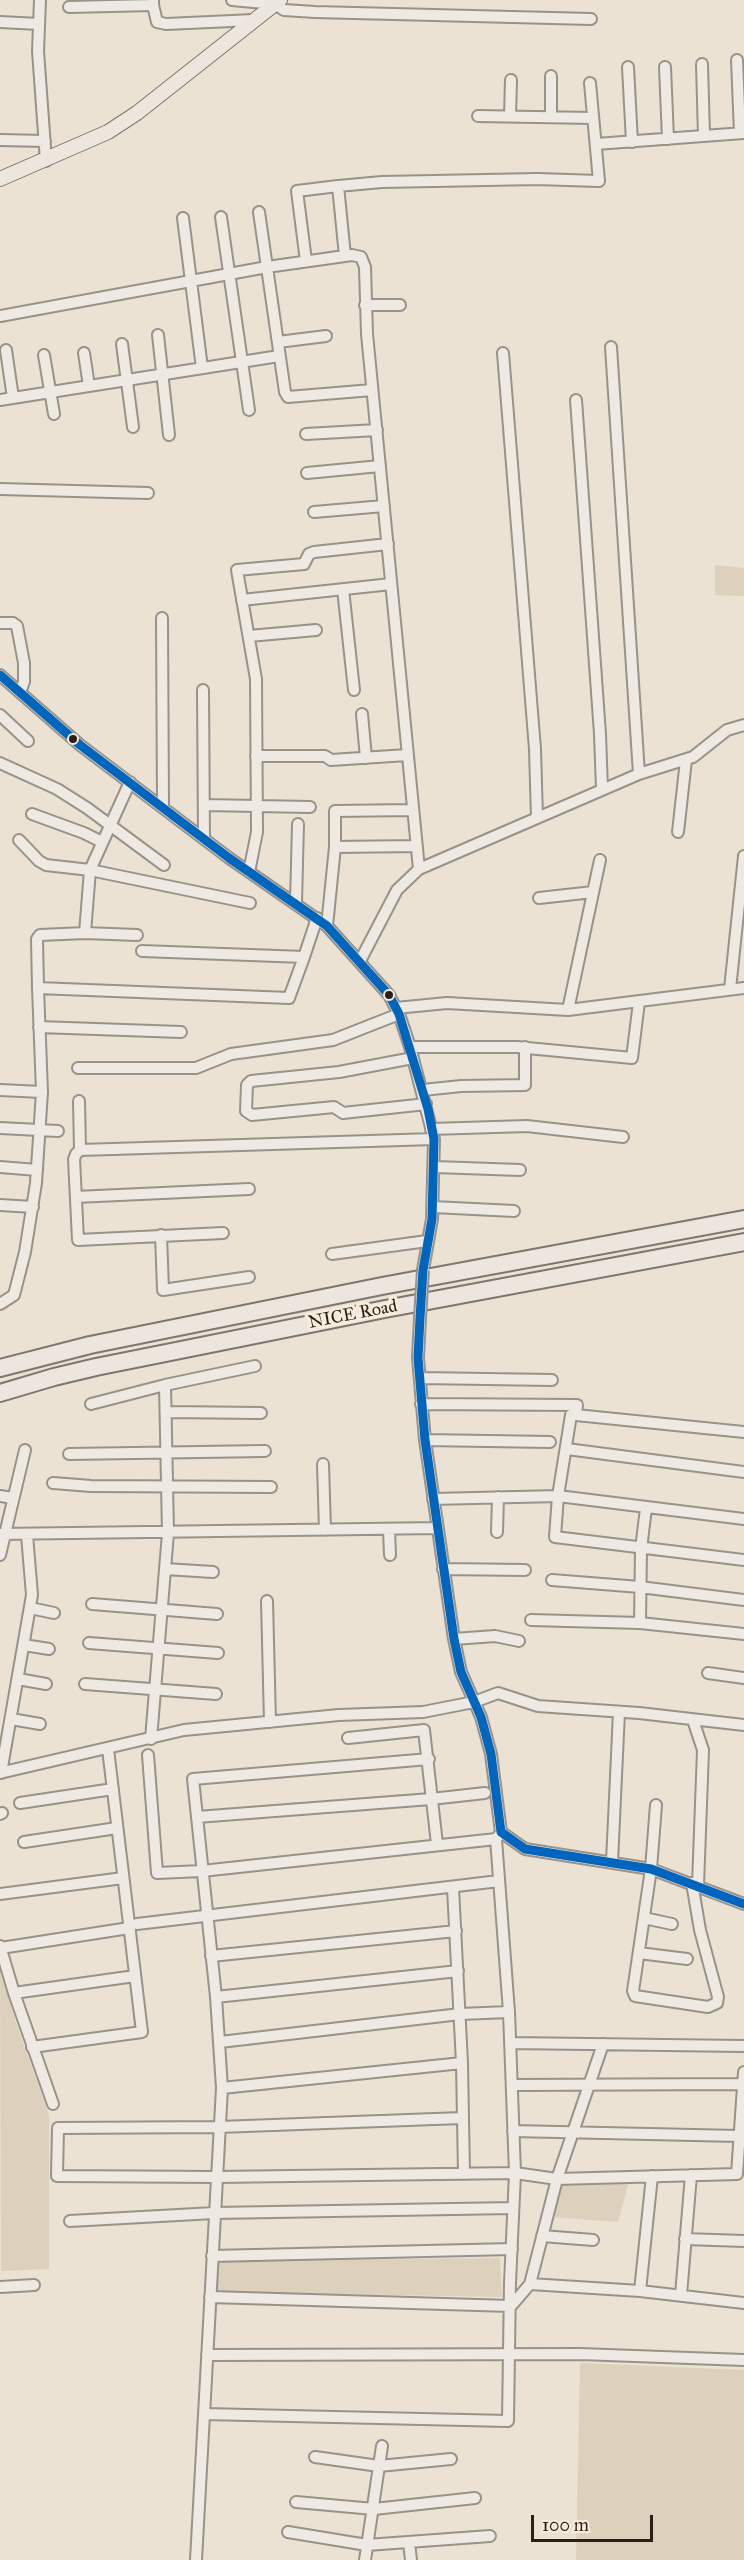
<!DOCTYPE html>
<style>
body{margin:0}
#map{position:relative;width:744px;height:2560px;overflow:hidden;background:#ebe2d4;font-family:"IM FELL Great Primer",serif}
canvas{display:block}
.scale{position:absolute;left:531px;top:2515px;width:122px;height:27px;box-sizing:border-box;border:3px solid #291f16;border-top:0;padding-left:8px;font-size:18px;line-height:21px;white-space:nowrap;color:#291f16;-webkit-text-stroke:4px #f8eddd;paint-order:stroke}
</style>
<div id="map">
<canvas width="744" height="2560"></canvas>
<div class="scale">100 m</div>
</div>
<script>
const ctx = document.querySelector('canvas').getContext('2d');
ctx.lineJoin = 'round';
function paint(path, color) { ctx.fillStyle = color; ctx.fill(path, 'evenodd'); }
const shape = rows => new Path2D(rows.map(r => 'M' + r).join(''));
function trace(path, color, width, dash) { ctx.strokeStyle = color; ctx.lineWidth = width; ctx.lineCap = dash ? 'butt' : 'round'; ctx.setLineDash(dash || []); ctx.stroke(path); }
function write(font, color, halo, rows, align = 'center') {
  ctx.font = font + ' "IM FELL Great Primer",serif'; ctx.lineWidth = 6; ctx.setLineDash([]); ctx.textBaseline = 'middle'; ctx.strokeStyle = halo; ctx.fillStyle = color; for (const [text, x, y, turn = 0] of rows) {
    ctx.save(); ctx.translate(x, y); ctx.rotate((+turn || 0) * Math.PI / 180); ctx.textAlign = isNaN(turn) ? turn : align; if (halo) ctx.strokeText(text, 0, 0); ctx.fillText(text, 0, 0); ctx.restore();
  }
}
const green = shape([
 [715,565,744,568,744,596,715,595],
 [0,1971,17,2026,49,2115,49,2269,1,2271],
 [629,2181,618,2222,550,2217,563,2184],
 [500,2258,502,2297,216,2292,217,2261],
 [580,2363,744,2370,744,2560,576,2560]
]);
const minor = shape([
 [40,0,38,51,46,161],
 [232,0,275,4,284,10,315,12,591,19],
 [153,5,157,22,166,24,254,20],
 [69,7,153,5,153,0],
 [0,22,39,24],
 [737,60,740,133],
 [702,64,704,136],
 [628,67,632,142],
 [665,67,668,139],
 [551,76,551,117],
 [478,116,593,118],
 [510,116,511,80],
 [0,140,45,141],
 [596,144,744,133],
 [259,212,285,392,288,397,372,390],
 [221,217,249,410],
 [183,218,202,368],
 [345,256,338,186,382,182,537,179,599,181,590,83],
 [306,261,297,191,338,186],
 [365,305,400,305],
 [0,316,267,267,352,255,361,257,365,267,367,334,419,869],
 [158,335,169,435],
 [278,342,326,336],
 [122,344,133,427],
 [611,347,639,774],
 [6,350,13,398],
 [84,353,89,386],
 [503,353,535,749,537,818],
 [44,355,54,414],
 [0,400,279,356],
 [576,400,600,734,602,789],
 [306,434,377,430],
 [307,473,380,466],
 [0,489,148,493],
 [314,512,384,506],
 [343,589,354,690],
 [242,600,391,584],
 [162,618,163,806],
 [0,623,13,623,17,626,24,663,24,682,20,692],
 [249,636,316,630],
 [0,675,80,745,229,858,327,926,389,995,399,1014,410,1047,434,1139,432,1219,423,1270],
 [203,690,204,839],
 [362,714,366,758],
 [0,715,28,741],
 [256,756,325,756,331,760,407,755],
 [0,763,57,789,87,808,164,865],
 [130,782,90,870,85,933,137,935],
 [205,805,310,807],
 [32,814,84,833,102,842],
 [678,832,686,760],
 [19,840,39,861,46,865,90,870,250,903],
 [335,847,416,846],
 [249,872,257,832,256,679,237,570,304,564,309,554,314,552,388,544],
 [539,898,593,892],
 [296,903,298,824],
 [327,926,335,847,335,811,412,810],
 [142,951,304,957,317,918],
 [360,961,397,890,419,869,639,774,693,757,727,730,744,725],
 [38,988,37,939,40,935,85,933],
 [730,989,744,856],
 [396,1008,447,1003,568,1010,744,988],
 [568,1010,600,860],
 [39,1027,181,1032],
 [410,1047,517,1047,632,1058,639,1002],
 [413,1058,339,1072,251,1081,247,1085,246,1111,252,1115,334,1107,343,1113,426,1104],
 [78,1068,196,1068,231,1054,333,1040,399,1014],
 [0,1090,42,1092],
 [423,1090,461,1086,525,1085,525,1047],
 [79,1101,80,1150],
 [0,1128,58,1131],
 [431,1129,527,1126,623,1137],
 [0,1167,37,1170],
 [435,1167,520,1170],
 [76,1197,249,1189],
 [0,1205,33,1207],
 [433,1207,514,1211],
 [223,1233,78,1240,74,1159,76,1154,80,1150,434,1139],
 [161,1235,163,1290,249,1277],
 [332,1254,427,1241],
 [0,1304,14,1295,25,1252,36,1183,42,1092,38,988,289,998,304,957],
 [420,1318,418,1358,425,1440,454,1639,461,1672,481,1717,491,1754,501,1832,525,1849,651,1869,744,1904],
 [420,1378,552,1380],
 [91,1404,165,1385,255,1366],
 [421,1404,577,1405,576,1415,744,1432],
 [166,1412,261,1413],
 [425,1440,550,1442],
 [567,1449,744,1472],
 [69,1454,265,1451],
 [323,1464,325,1530],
 [53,1483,91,1486,271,1487],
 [0,1496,13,1498],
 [433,1499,558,1496,571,1415,576,1415],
 [646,1508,641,1549,640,1623,744,1634],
 [744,1519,558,1496,555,1537,744,1560],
 [389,1529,390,1555],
 [497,1532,498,1497],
 [0,1534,438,1528],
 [0,1555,25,1450],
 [165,1569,213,1572],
 [443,1569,525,1570],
 [552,1580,640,1587,744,1600],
 [267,1601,270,1722],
 [92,1604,217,1614],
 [30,1608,54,1613],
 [531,1620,640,1623],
 [454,1639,495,1636,519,1641],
 [89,1643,218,1653],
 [24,1645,49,1649],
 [708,1673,744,1678],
 [18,1679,46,1684],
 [85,1684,216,1694],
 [11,1719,40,1724],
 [693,1720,703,1750,698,1885],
 [348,1738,424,1730,437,1844],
 [151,1739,168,1533,165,1385],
 [148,1755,157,1873,202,1871,496,1839,500,1834],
 [0,1773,184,1730,339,1715,423,1712,474,1702,498,1693,538,1706,639,1713,744,1725],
 [1,1773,32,1595,27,1535],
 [20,1803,113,1789],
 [656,1805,651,1869,633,1991,635,1996,708,2007,717,2003,718,1997,700,1930,692,1883],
 [0,1814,2,1813],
 [197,1817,431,1799,485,1793],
 [24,1842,117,1828],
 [612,1862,619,1712],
 [453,1888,462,2063,464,2174],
 [0,1894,123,1878],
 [644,1918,672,1924],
 [137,1924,499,1881],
 [0,1946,14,1993,53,2104],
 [1,1948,129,1928],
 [639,1953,687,1959],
 [211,1956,456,1931],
 [14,1993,135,1976],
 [216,1997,458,1971],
 [220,2042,460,2014,509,2012],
 [510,2043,744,2046],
 [603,2044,557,2179,737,2174,744,2072],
 [32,2047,142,2032,108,1749],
 [512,2085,743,2084],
 [222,2088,462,2063],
 [513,2131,739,2136],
 [70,2221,214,2213,513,2208],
 [542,2236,593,2240],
 [685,2239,744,2241],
 [212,2256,512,2249],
 [530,2284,640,2291,744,2303],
 [0,2287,34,2285],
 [640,2291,652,2176],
 [681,2295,691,2175],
 [210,2297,511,2306,530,2284,557,2179,515,2173,217,2177,57,2176,58,2128,219,2127,462,2118],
 [207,2355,580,2354,744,2360],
 [204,2414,508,2421,510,2283,515,2173,509,2012,496,1839],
 [382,2446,379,2466,451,2459],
 [315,2457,379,2466,365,2560],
 [296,2502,374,2509,475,2498],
 [288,2532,367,2545,490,2536],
 [409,2543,411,2560],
 [196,2560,222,2088,216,1997,193,1779,429,1759]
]);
const major = shape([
 [0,179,108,132,137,113,280,0]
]);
const highway = shape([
 [0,1368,90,1345,382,1286,744,1219],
 [0,1393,54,1377,96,1367,385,1309,744,1242]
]);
const minorBridge = shape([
 [420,1318,423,1270]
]);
const bus1 = shape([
 [0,675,80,745,229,858,327,926,389,995,399,1014,428,1109,434,1139,432,1219,423,1270,420,1318,418,1358,425,1440,454,1639,461,1672,481,1717,491,1754,501,1832,525,1849,651,1869,744,1904]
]);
const markers = [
 [73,739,5,"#291f16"],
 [389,995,5,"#291f16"]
];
const streetNames = [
 ["NICE Road",353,1315,-11]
];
paint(green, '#ddd1bd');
trace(minor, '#989289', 14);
trace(major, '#7d776f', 16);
trace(highway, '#7d776f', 20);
trace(minor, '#eeeae3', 10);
trace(major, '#ece6de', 14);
trace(highway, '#ece6de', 16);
trace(minorBridge, '#989289', 14, []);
trace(minorBridge, '#eeeae3', 10);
trace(bus1, '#0065bd', 9);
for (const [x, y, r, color] of markers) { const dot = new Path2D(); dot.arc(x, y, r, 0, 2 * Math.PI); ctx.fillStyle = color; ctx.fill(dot); trace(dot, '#f8eddd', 2); }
write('18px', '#291f16', '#f8eddd', streetNames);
</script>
